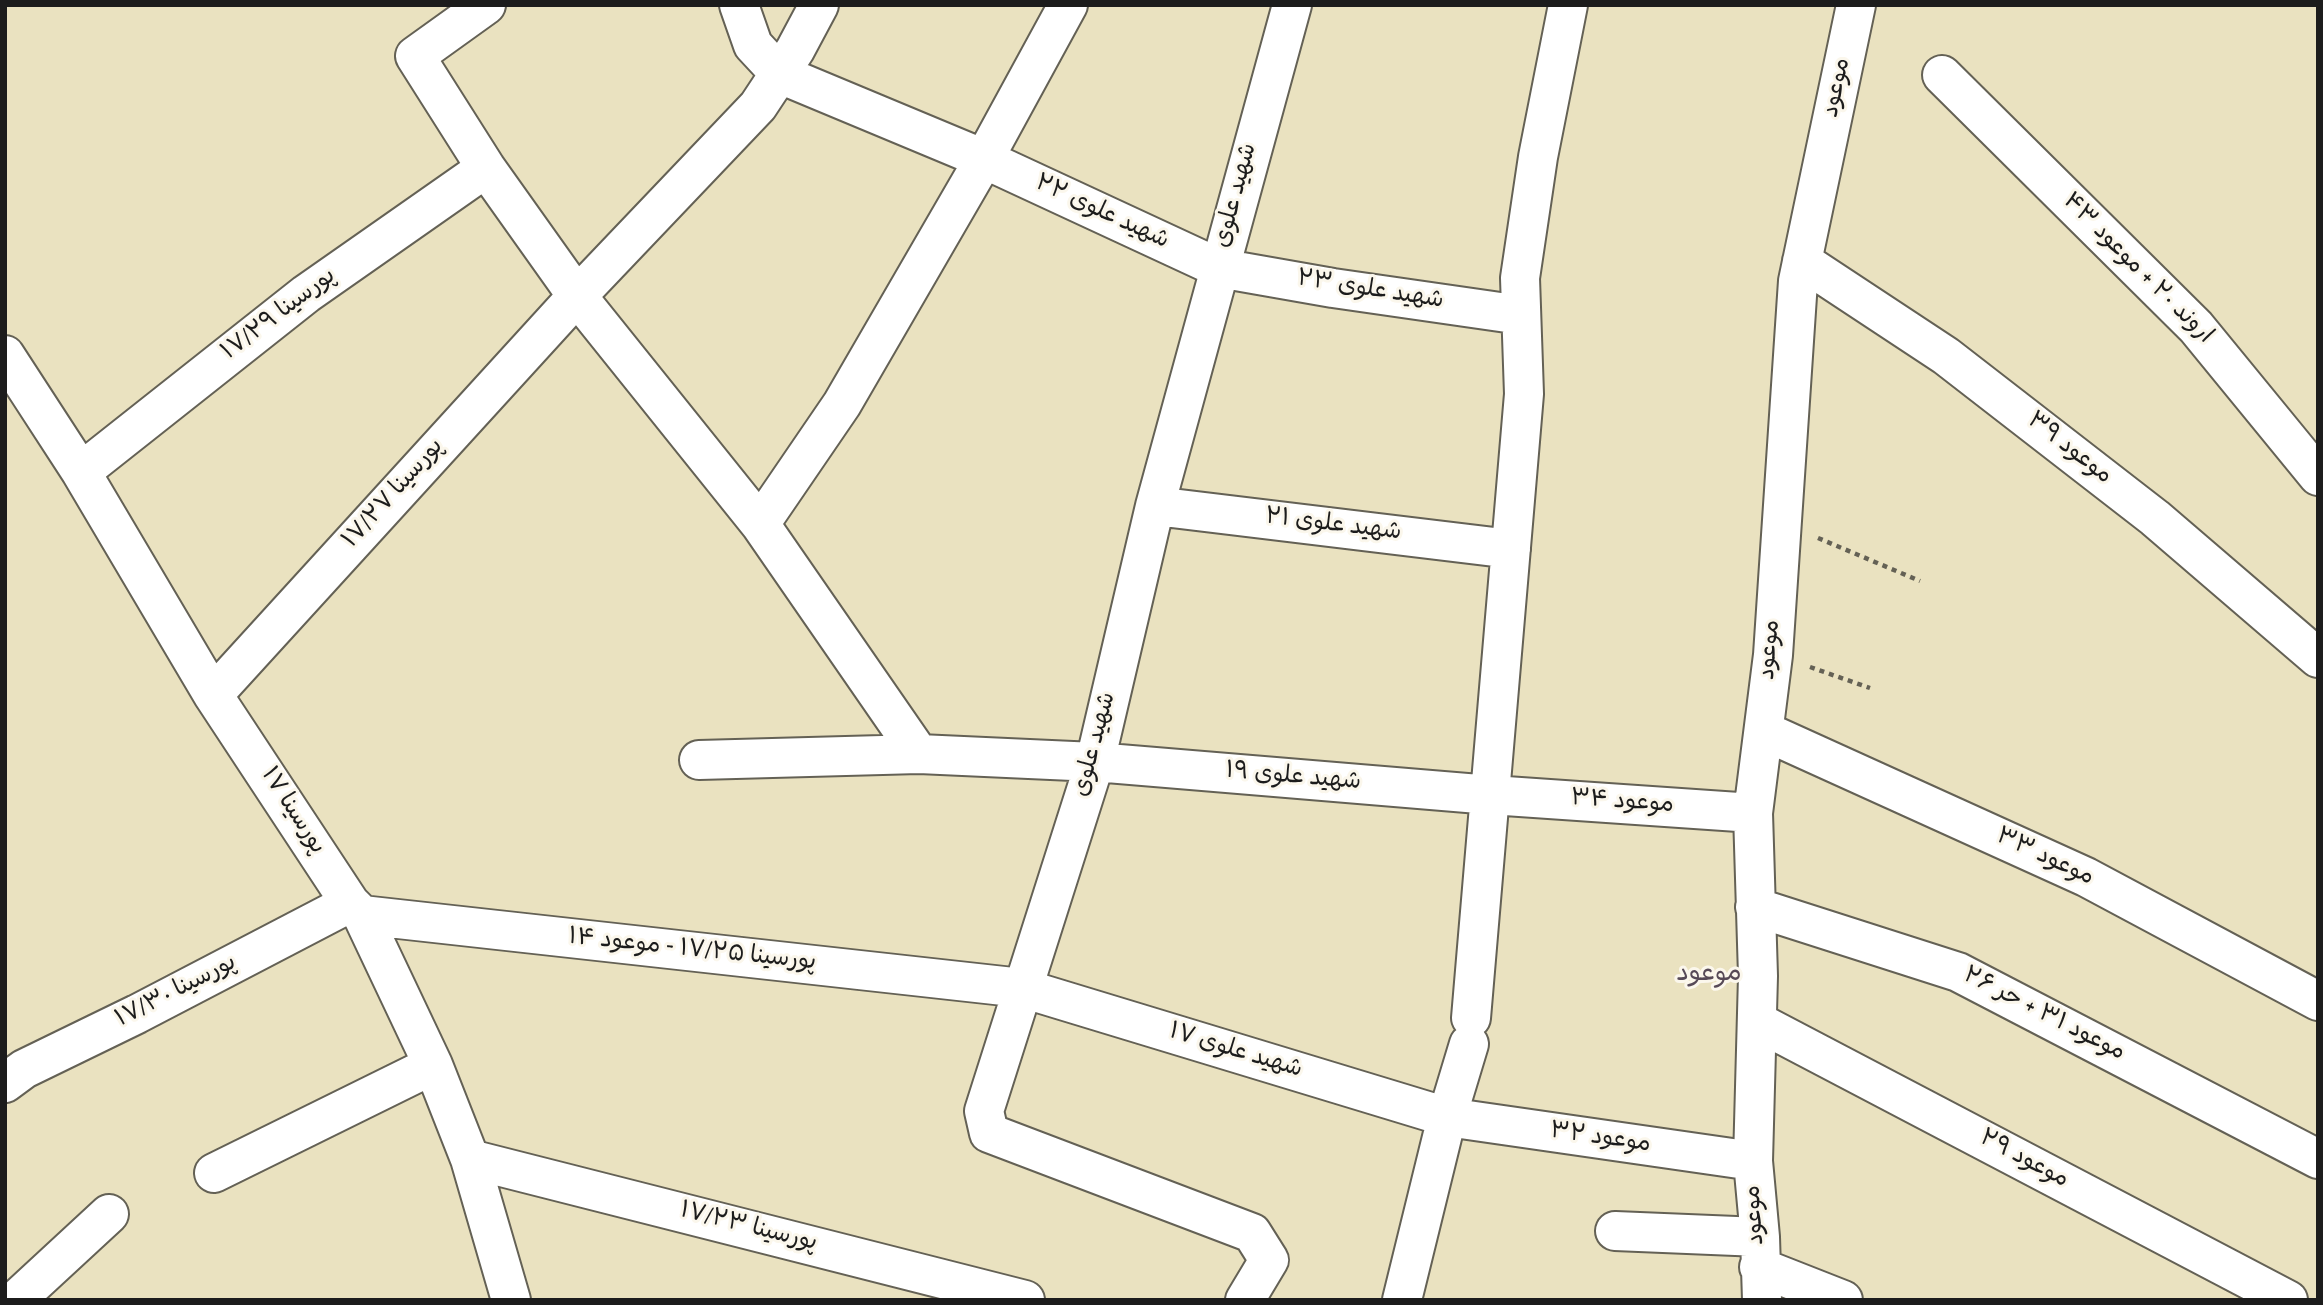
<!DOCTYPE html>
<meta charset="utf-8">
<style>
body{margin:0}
#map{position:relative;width:2323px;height:1305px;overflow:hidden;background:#eae2c0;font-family:Dekko,sans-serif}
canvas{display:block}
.frame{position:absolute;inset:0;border:7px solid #1c1c1c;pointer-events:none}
</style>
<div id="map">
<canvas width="2323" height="1305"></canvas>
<div class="frame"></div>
</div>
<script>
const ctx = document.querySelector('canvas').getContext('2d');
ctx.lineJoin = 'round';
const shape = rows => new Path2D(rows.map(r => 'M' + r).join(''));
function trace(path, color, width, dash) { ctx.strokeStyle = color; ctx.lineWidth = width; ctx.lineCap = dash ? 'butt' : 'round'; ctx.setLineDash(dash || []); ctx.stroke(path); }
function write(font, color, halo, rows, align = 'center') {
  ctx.font = font + ' Dekko,"Playpen Sans Arabic",sans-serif'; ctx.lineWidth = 6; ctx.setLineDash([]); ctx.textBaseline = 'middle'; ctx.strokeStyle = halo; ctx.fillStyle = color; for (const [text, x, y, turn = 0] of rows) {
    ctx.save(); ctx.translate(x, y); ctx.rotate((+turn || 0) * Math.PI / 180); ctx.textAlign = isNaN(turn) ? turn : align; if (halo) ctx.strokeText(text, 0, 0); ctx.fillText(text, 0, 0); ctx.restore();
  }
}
const path = shape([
 [1818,538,1920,581],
 [1810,667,1870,688]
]);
const minor = shape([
 [486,5,415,56,486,168,577,296,760,524,919,754,1095,762,1491,795,1753,813],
 [739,5,753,45,780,74,984,159,1219,268,1333,288,1521,315],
 [1942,75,2196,327,2318,476],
 [1802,261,1946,356,2155,518,2318,658],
 [5,355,81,472,213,695,350,903,362,915,433,1065,470,1159,511,1300],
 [81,472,306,294,486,168],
 [1155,506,1511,549],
 [760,524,842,404,984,159,1068,5],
 [213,695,577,296,758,106,795,50,819,5],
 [1764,731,2086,877,2318,1001],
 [699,760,919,754],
 [1755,907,1958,972,2318,1159],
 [362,915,1022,988,1447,1117,1753,1161],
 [1471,1018,1524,394,1520,278,1538,157,1568,5],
 [1758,1022,2288,1300],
 [5,1083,24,1069,137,1014,350,903],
 [470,1159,1025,1300],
 [214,1173,433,1065],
 [1615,1231,1760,1237],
 [1759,1267,1843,1300],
 [16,1300,109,1214],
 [1245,1300,1269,1260,1252,1233,989,1133,984,1111,1095,762,1155,506,1292,5],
 [1402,1300,1447,1117,1469,1044],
 [1762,1300,1760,1237,1753,1161,1758,976,1753,813,1773,655,1798,281,1856,5]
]);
const streetNames = [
 ["موعود",1839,88,-78],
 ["شهید علوی",1238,196,-75],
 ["شهید علوی ۲۲",1101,214,25],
 ["اروند ۲۰ + موعود ۴۳",2136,270,45],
 ["شهید علوی ۲۳",1370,292,9],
 ["پورسینا ۱۷/۲۹",280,316,-37],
 ["موعود ۳۹",2068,450,38],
 ["پورسینا ۱۷/۲۷",395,495,-48],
 ["شهید علوی ۲۱",1333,527,7],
 ["موعود",1772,650,-85],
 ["شهید علوی",1097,745,-75],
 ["شهید علوی ۱۹",1293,779,5],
 ["موعود ۳۴",1622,804,4],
 ["پورسینا ۱۷",291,812,57],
 ["موعود ۳۳",2044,859,25],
 ["پورسینا ۱۷/۲۵ - موعود ۱۴",692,952,6],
 ["پورسینا ۱۷/۳۰",177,993,-27],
 ["موعود ۳۱ + حر ۲۶",2043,1016,27],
 ["شهید علوی ۱۷",1235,1053,17],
 ["موعود ۳۲",1600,1140,8],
 ["موعود ۲۹",2023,1161,28],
 ["موعود",1757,1215,-94],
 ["پورسینا ۱۷/۲۳",748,1229,14]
];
const neighbourhoodNames = [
 ["موعود",1709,976]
];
trace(minor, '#646155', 42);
trace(path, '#646155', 4.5, [5, 5]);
trace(minor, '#fff', 38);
write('24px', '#1c1c1c', '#fbf7ec', streetNames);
write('26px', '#574a57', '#fbf7ec', neighbourhoodNames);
</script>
